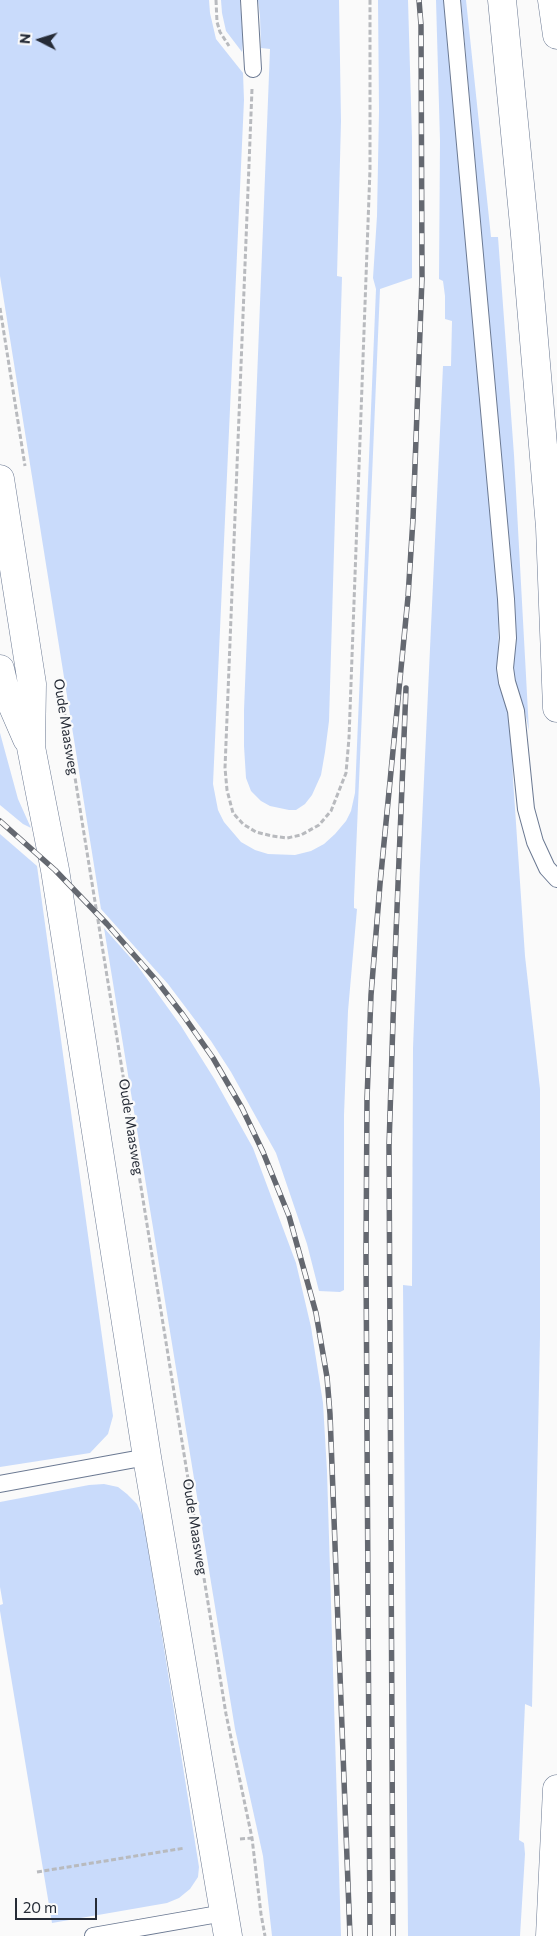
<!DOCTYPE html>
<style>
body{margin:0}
#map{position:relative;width:557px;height:1936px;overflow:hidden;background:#fafafa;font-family:Commissioner,sans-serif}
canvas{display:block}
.north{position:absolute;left:15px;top:15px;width:50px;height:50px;-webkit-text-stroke:4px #fafafa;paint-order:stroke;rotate:275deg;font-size:14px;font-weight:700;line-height:20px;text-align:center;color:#262c37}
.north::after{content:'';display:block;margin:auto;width:18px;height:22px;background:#262c37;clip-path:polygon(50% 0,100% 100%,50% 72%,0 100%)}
.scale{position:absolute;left:15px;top:1898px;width:82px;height:22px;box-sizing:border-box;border:2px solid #262c37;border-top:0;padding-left:6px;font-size:15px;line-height:18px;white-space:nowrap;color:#262c37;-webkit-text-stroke:4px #fafafa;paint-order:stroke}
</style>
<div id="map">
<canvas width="557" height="1936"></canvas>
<div class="north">N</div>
<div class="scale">20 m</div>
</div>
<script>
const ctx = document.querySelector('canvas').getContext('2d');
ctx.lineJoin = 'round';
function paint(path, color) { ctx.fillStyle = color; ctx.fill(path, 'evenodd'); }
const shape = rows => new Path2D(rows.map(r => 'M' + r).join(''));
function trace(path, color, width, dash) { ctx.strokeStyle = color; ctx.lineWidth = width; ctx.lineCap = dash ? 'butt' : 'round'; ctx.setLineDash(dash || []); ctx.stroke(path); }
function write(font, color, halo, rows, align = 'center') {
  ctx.font = font + ' Commissioner,sans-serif'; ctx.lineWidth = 4.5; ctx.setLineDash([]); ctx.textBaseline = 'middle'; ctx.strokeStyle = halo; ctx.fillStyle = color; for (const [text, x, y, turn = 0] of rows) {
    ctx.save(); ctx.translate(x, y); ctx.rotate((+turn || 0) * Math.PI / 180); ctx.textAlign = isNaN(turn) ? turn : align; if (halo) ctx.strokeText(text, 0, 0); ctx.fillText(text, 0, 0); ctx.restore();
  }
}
const green = shape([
 [0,0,209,0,210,13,216,39,243,73,244,100,213,784,218,810,224,822,241,842,255,850,268,854,295,855,311,851,324,844,335,834,346,821,351,811,355,793,376,289,373,278,377,216,379,111,378,0,408,0,412,138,412,278,380,289,354,899,354,908,357,909,348,1011,344,1115,344,1290,340,1292,319,1291,307,1244,276,1153,231,1072,211,1041,168,984,101,909,0,276],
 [221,0,240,0,243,42,242,52,226,31,222,13],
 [258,0,339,0,341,121,337,276,342,277,329,721,325,752,321,775,312,795,305,804,296,810,289,810,270,806,261,801,251,791,246,778,244,746,244,710,270,49,261,48,260,16],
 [436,0,446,0,499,602,498,681,508,711,511,726,513,779,525,956,540,1089,540,1336,536,1536,532,1707,525,1704,519,1840,524,1843,525,1854,520,1936,408,1936,403,1285,412,1286,413,1048,420,866,443,366,451,366,452,321,445,319,445,296,443,281,439,279,440,141],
 [461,0,466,0,491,237,498,237,514,455,529,731,525,712,513,678,477,184],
 [0,733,18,799,31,828,23,824,0,805],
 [0,834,37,866,113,1416,108,1434,90,1453,0,1467],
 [104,928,137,965,181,1026,215,1080,253,1148,296,1263,311,1327,323,1403,327,1471,341,1936,272,1936,263,1856,235,1729],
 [104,1484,118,1487,127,1494,137,1504,143,1517,199,1867,198,1877,190,1889,179,1898,167,1903,52,1923,0,1611,0,1605,3,1604,0,1587,0,1502,89,1485]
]);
const path = shape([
 [216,0,217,22,220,32,229,46],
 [252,89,225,768,227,790,233,813,243,824,256,832,272,836,287,838,301,835,319,825,331,811,346,773,349,738,370,169,370,0],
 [0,308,25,466],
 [62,697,214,1640,226,1714,252,1838,261,1914,265,1936],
 [240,1839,252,1838],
 [37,1872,185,1848]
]);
const lane = shape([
 [249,0,253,69],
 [452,0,506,599,508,638,505,668,507,682,516,711,526,809,535,842,547,868,557,879],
 [0,1484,147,1457],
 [93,1936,224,1913]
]);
const street = shape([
 [0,479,32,684,31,747,55,870,147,1457,228,1936],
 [0,669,4,686,27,739]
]);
const highway = shape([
 [502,0,525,235,550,527,557,708],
 [552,0,557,35],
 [550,1936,557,1789]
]);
const rail = shape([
 [0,821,55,870,107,924,156,980,183,1015,213,1058,242,1108,263,1152,289,1216,316,1313,327,1377,330,1414,350,1936],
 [370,1936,366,1256,367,1099,371,995,380,884,408,597,413,519,422,278,421,25,419,0],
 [393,1936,389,1146,395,958,406,688]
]);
const streetNames = [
 ["Oude Maasweg",66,727,81],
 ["Oude Maasweg",131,1127,81],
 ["Oude Maasweg",195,1527,81]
];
paint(green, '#c9dbfb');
trace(lane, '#6b7992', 18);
trace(street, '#6b7992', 29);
trace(highway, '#6b7992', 29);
trace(path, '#b8babe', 3, [5, 2.5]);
trace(lane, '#fff', 16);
trace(street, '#fff', 28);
trace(highway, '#fff', 28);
trace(rail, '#646870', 5.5);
trace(rail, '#fafafa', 4, [11]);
write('14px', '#262c37', '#fafafa', streetNames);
</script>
